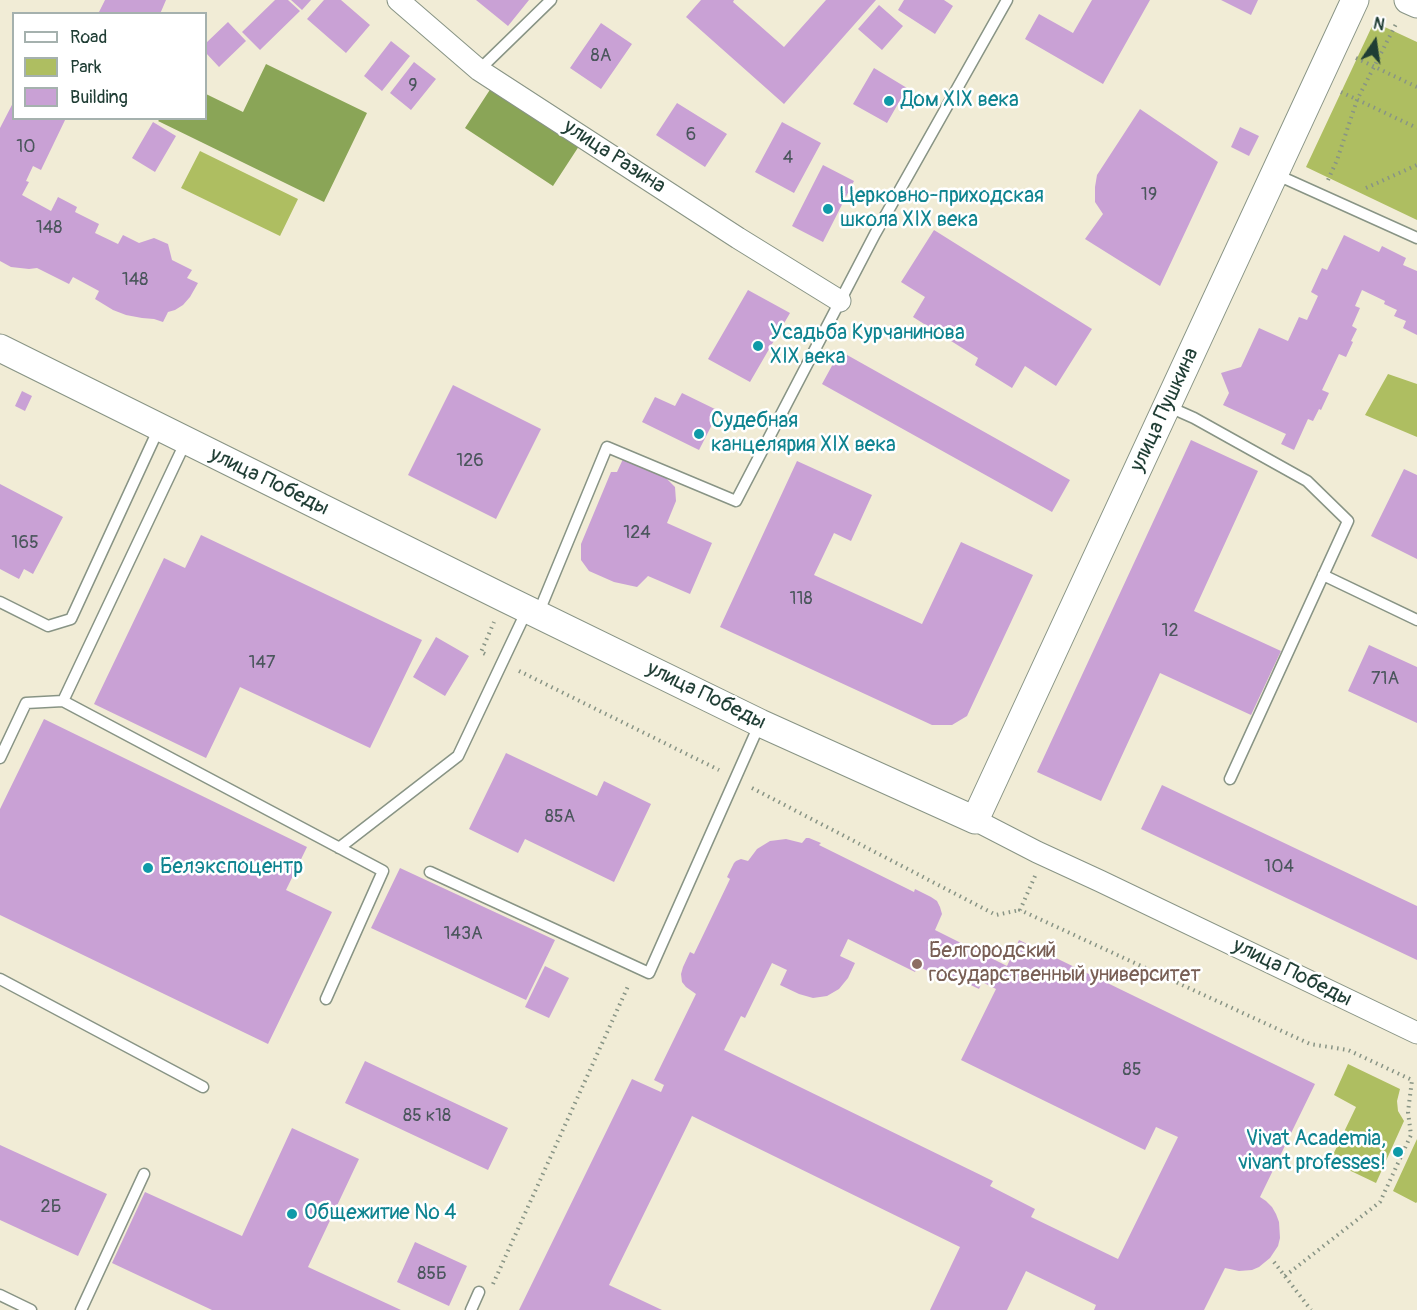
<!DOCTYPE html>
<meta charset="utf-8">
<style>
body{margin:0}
#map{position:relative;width:1417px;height:1310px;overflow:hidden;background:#f1ecd6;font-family:Pangolin,sans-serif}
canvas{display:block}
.legend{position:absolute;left:12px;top:12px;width:195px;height:108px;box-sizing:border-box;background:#fff;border:2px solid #a5b1ae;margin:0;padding:8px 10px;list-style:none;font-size:18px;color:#1f3d34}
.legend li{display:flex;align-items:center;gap:12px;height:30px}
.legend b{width:30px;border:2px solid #a5b1ae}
.north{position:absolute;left:1345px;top:12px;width:60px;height:60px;-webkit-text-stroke:4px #fff;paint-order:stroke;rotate:13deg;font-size:16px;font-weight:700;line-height:24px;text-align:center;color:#1f3d34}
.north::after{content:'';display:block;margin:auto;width:21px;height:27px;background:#1f3d34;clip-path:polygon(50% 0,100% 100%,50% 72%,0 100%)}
</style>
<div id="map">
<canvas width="1417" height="1310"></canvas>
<ul class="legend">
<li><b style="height:8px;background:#fff"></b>Road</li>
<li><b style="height:16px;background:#aebe61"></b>Park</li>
<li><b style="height:16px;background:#c9a1d5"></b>Building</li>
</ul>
<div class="north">N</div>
</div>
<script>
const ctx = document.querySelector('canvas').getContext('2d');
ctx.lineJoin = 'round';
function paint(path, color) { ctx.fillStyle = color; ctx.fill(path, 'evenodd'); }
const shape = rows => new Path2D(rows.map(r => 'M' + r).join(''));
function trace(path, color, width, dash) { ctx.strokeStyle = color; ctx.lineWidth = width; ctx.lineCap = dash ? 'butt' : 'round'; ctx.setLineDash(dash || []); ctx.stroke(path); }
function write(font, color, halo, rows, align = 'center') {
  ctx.font = font + ' Pangolin,sans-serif'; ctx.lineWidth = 5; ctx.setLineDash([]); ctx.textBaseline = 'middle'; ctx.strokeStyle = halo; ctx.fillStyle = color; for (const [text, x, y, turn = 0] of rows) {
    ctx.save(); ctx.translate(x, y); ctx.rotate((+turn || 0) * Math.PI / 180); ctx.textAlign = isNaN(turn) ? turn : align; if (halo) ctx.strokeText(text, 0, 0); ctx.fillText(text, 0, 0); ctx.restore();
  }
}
const green = shape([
 [1374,22,1417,42,1417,220,1306,167],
 [200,151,298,199,280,236,181,188],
 [1388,374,1417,384,1417,437,1365,415],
 [1348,1064,1400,1089,1397,1101,1398,1111,1404,1121,1376,1183,1330,1161,1356,1107,1334,1095],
 [1417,1139,1417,1202,1416,1203,1393,1191]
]);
const forest = shape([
 [266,64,367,113,324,202,158,121,160,119,206,118,206,94,243,112],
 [493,85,581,143,553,186,465,128]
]);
const building = shape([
 [105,0,166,0,160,14,98,14],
 [275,0,288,0,300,11,260,50,242,32],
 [291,0,311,0,302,10],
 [324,0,341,0,370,25,346,53,307,19],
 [476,0,529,0,508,26],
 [701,0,734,0,733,2,784,47,826,0,876,0,784,104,686,17],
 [904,0,944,0,953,6,935,34,898,10],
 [1092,0,1150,0,1103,84,1025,39,1039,14,1073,33],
 [1221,0,1258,0,1251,15],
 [879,5,903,26,882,50,858,29],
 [228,22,246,41,219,67,206,53,206,43],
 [601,23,632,44,601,89,570,68],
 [391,41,410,56,382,91,364,76],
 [414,62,436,79,411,110,390,93],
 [874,68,907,88,887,123,853,104],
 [14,101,14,118,66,118,41,170,33,166,26,181,29,182,22,195,51,211,58,197,77,207,75,212,99,224,95,233,118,244,123,235,139,243,154,238,168,244,172,260,192,270,187,278,198,283,190,297,183,305,175,310,168,312,163,322,154,319,142,318,126,315,113,310,95,299,99,291,73,277,69,284,37,268,29,269,11,267,0,261,0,128],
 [677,103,727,134,705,167,656,135],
 [1140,109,1218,162,1160,286,1085,239,1103,214,1095,202,1095,187,1097,175],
 [153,122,176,136,155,172,132,158],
 [782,122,821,143,794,193,755,172],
 [1240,127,1259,136,1249,156,1231,147],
 [823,165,854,181,823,242,792,226],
 [934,230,1092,329,1056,386,1025,366,1012,388,975,365,978,358,913,317,925,297,901,282],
 [1344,235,1379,252,1382,246,1406,258,1403,265,1417,271,1417,335,1403,328,1406,321,1394,316,1397,310,1384,304,1385,301,1362,290,1355,306,1360,308,1352,326,1357,329,1351,341,1353,342,1346,357,1339,354,1322,390,1329,393,1321,410,1319,409,1313,421,1308,419,1294,450,1281,444,1286,434,1223,405,1229,393,1221,373,1241,367,1259,328,1288,341,1299,317,1307,320,1318,296,1311,292,1322,268,1327,270],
 [748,290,790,313,750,382,708,359],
 [840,351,1070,480,1052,512,822,384],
 [453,385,541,429,496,519,408,475],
 [22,391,32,396,25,411,15,406],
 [682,393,719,411,699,450,642,422,655,397,675,406],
 [1191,440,1258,471,1194,611,1281,651,1251,715,1160,673,1101,801,1037,772],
 [623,459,666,478,675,487,676,501,667,523,712,543,690,594,648,576,637,587,614,582,589,571,581,560,581,544,611,472,617,472],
 [797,461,872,495,851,541,834,533,814,575,922,624,961,542,1033,575,967,716,952,725,932,725,720,627],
 [1404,469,1417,475,1417,559,1371,536],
 [0,484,63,517,33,574,24,569,19,579,0,569],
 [201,535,422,640,370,748,240,687,206,758,94,704,164,558,185,568],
 [436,637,469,656,445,696,413,677],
 [1369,645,1417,667,1417,723,1348,691],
 [44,719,307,847,286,890,332,912,268,1044,0,915,0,809],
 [506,753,597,796,604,781,651,804,614,882,525,839,518,853,469,829],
 [1162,785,1417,906,1417,960,1141,829],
 [806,838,809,838,821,843,819,845,914,892,915,889,931,897,937,901,940,907,942,914,935,930,1007,966,1019,940,1315,1084,1260,1197,1266,1201,1272,1207,1276,1214,1279,1222,1280,1238,1278,1246,1270,1258,1259,1267,1252,1270,1239,1271,1225,1268,1204,1310,1094,1310,1096,1305,1026,1271,1007,1310,930,1310,960,1247,692,1116,609,1285,662,1310,519,1310,632,1079,661,1092,664,1085,654,1080,696,994,686,987,682,982,681,974,683,967,690,952,694,954,730,879,727,877,734,863,736,861,741,859,748,861,757,849,770,841,786,839,802,843],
 [848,939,915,972,918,966,951,983,954,977,979,989,982,982,996,989,961,1060,1145,1150,1156,1127,1178,1137,1118,1259,1031,1217,1035,1209,990,1186,993,1181,724,1050,741,1016,745,1018,772,963,787,970,780,985,799,994,813,998,827,996,839,989,848,978,855,963,840,956],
 [400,868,555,940,526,1000,371,928],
 [545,966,569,978,549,1018,525,1007],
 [365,1061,508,1128,488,1170,345,1103],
 [292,1128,359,1159,308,1267,401,1310,212,1310,112,1263,145,1192,242,1236],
 [0,1145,107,1194,78,1256,0,1220],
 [415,1242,467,1266,449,1306,397,1282]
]);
const path = shape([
 [1356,58,1417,87],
 [1341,92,1417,128],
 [1328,180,1337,160,1357,100,1397,22],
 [1366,188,1417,165],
 [485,654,481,652,494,622],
 [519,671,719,770],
 [752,788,996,915,1020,910],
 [1035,876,1020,910,1310,1044,1348,1050,1412,1080,1408,1112,1411,1135,1380,1202,1285,1276],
 [1274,1262,1311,1310],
 [493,1284,629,984]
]);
const service = shape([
 [479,70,551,0],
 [1275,174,1417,238],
 [1167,406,1194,418,1307,481,1348,521,1230,779],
 [1323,575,1417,620],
 [0,602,48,626,71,619,159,428],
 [538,614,607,447,736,501,875,234,1007,0],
 [63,701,383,871,326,999],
 [0,758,26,703,63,701,186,441],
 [339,848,458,756,527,610],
 [430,872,649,973,760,723],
 [0,979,203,1087],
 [0,1295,31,1310],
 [81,1310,144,1174],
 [471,1310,479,1292]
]);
const minor = shape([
 [398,0,479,70,738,238,840,301],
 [975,820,1037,852,1100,881,1417,1033]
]);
const tertiary = shape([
 [1408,0,1417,4],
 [0,348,506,599,760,723,975,820,1355,0]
]);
const markers = [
 [889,101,6,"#0f9aa8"],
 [828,209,6,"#0f9aa8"],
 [758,346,6,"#0f9aa8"],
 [699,434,6,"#0f9aa8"],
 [148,868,6,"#0f9aa8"],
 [917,964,6,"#8d6e63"],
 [1398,1152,6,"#0f9aa8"],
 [292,1214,6,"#0f9aa8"]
];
const numberNames = [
 ["8А",601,56],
 ["9",413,86],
 ["6",691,135],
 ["10",26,147],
 ["4",788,158],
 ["19",1149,195],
 ["148",49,228],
 ["148",135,280],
 ["126",470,461],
 ["124",637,533],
 ["165",25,543],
 ["118",801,599],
 ["12",1170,631],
 ["147",262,663],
 ["71А",1385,679],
 ["85А",560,817],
 ["104",1279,867],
 ["143А",463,934],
 ["85",1132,1070],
 ["85 к18",427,1116],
 ["2Б",51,1207],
 ["85Б",432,1274]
];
const cultureNames = [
 ["Дом XIX века",901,101],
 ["Церковно-приходская",840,197],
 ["школа XIX века",840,221],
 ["Усадьба Курчанинова",770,334],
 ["XIX века",770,358],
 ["Судебная",711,422],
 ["канцелярия XIX века",711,446],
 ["Белэкспоцентр",160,868],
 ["Vivat Academia,",1386,1140,"right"],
 ["vivant professes!",1386,1164,"right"],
 ["Общежитие № 4",304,1214]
];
const streetNames = [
 ["улица Разина",614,157,33],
 ["улица Пушкина",1165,410,-65],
 ["улица Победы",269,482,26],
 ["улица Победы",706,696,26],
 ["улица Победы",1292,973,26]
];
const educationNames = [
 ["Белгородский",929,952],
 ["государственный университет",929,976]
];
paint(green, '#aebe61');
paint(forest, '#8aa557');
paint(building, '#c9a1d5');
trace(service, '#889485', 13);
trace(minor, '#889485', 23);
trace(tertiary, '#889485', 29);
trace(path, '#889485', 4, [1.5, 4.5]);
trace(service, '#fff', 10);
trace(minor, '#fff', 21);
trace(tertiary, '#fff', 27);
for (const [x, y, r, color] of markers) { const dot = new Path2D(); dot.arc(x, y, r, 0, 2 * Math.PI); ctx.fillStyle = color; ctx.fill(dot); trace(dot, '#fff', 2); }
write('18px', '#4a565c', null, numberNames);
write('21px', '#0d838f', '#fff', cultureNames, 'left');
write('21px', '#1f3d34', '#fff', streetNames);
write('21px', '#785e54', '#fff', educationNames, 'left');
</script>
